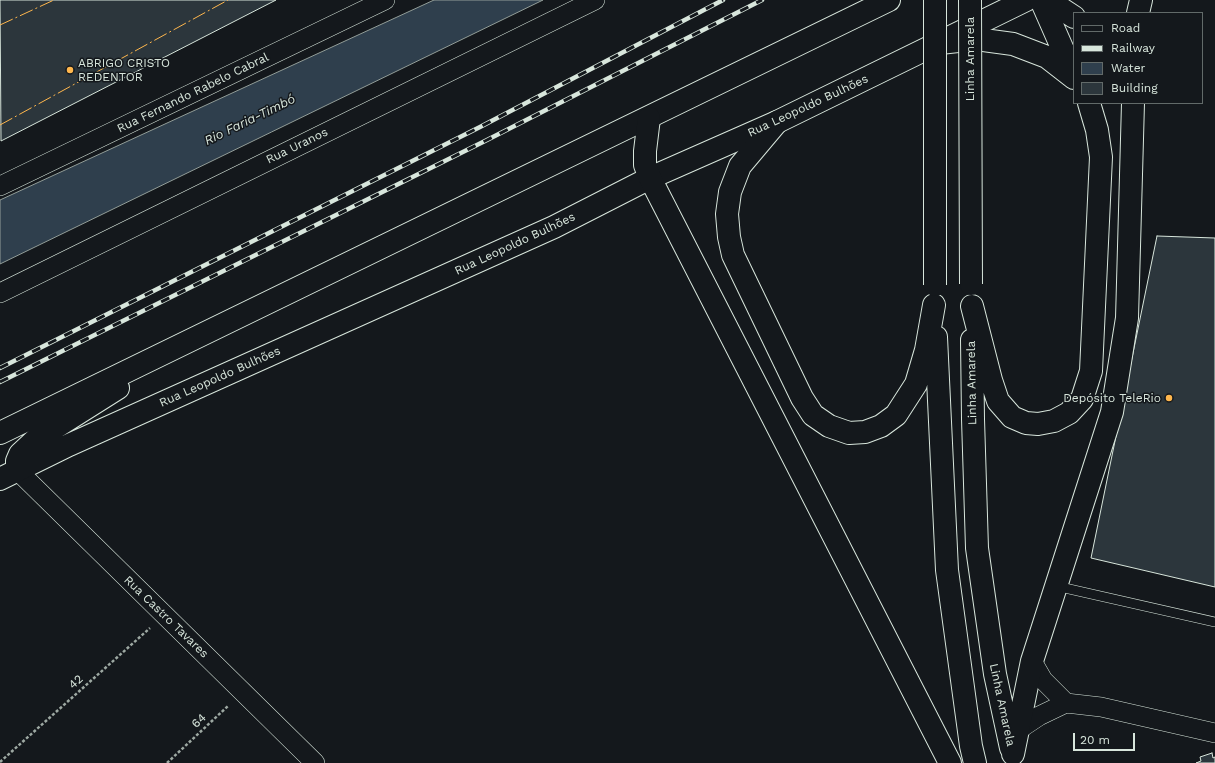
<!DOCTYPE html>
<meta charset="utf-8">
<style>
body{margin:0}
#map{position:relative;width:1215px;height:763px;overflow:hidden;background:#14181c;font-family:"Work Sans",sans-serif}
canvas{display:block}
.legend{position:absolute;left:1073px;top:12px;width:130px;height:92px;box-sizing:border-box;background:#14181c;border:1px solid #626a69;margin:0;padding:5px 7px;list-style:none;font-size:12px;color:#d8e6dc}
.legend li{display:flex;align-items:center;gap:8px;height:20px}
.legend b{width:20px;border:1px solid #626a69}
.scale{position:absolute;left:1073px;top:733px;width:62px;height:18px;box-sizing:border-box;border:2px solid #d8e6dc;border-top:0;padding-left:5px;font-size:12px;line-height:14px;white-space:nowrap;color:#d8e6dc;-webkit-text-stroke:3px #14181c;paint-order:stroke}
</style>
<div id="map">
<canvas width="1215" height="763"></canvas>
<ul class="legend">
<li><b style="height:5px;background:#14181c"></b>Road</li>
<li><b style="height:5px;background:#d8e6dc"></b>Railway</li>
<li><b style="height:11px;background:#2f3f4d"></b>Water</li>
<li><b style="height:11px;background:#2c363c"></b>Building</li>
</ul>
<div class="scale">20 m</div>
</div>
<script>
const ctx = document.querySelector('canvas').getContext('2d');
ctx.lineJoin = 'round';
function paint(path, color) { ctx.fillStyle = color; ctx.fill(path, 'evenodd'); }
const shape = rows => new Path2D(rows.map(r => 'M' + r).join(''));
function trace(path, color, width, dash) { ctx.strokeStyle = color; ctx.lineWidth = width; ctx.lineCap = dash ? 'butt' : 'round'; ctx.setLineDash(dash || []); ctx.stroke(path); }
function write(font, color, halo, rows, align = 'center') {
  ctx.font = font + ' "Work Sans",sans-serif'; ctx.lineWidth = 3; ctx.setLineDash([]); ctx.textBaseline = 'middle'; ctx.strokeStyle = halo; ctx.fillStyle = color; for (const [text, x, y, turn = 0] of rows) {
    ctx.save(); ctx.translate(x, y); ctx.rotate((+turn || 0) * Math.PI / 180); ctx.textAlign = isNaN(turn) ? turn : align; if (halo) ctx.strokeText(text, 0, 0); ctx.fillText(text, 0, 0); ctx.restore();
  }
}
const water = shape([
 [434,0,543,0,0,264,0,200,434,0]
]);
const building = shape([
 [0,0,276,0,1,141,0,0],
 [1157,236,1215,238,1215,587,1091,558,1157,236],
 [1212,753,1213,758,1215,757,1215,763,1196,763,1201,761,1200,757,1212,753]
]);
const path = shape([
 [0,762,150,628],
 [167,763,228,706]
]);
const lane = shape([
 [1056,586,1215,622]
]);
const street = shape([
 [0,186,385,0],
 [0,293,595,0],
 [17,470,315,763],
 [1032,661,1043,680,1066,703],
 [1018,730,1039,716,1066,703,1101,707,1215,733]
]);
const secondary = shape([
 [0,433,889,0],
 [17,470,17,461,20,454,34,441,118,388],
 [0,479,69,445,554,227,650,178,777,122,1026,0]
]);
const highway = shape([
 [1041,0,1074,75],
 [1048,0,1074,17],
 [1138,13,1141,0],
 [940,43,976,39,1013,44,1047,57,1074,78],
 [649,118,645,151,645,165,650,178,950,763],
 [777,122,740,166,730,192,727,214,729,237,733,255,802,398,813,415,829,426,849,433,865,432,881,426,896,415,916,384,926,350,934,305],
 [972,306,991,380,998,401,1012,417,1026,423,1038,424,1054,421,1069,413,1082,399,1091,371,1101,157,1097,130,1089,103],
 [936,337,947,570,971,746,975,763],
 [972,340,973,419,977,548,995,674,1011,748],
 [1013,754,1032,661,1112,412,1127,318,1133,103]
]);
const rail = shape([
 [0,368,480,127,723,0],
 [0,382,485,141,762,0]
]);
const highwayBridge = shape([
 [935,0,935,285],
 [970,0,971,284]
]);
const power = shape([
 [0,25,54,0],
 [0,125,228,0]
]);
const markers = [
 [70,70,4,"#ffb74d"],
 [1169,398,4,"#ffb74d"]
];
const streetNames = [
 ["Linha Amarela",970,59,-90],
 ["Rua Fernando Rabelo Cabral",193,93,-26],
 ["Rua Leopoldo Bulhões",808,106,-25],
 ["Rua Uranos",297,146,-26],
 ["Rua Leopoldo Bulhões",515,244,-25],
 ["Rua Leopoldo Bulhões",220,377,-24],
 ["Linha Amarela",972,383,-91],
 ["Rua Castro Tavares",166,617,44],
 ["42",76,682,-42],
 ["Linha Amarela",1002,705,78],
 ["64",199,721,-43]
];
const poiNames = [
 ["ABRIGO CRISTO",78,63],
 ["REDENTOR",78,77],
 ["Depósito TeleRio",1161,398,"right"]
];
const waterNames = [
 ["Rio Faria-Timbó",250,120,-26]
];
paint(water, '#2f3f4d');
trace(water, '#939e99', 1);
paint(building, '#2c363c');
trace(building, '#d8e6dc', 1);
trace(lane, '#d8e6dc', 10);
trace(street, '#d8e6dc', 20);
trace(secondary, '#d8e6dc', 24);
trace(highway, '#d8e6dc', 24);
trace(path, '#9da8a2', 2.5, [3, 2]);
trace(lane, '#14181c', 9);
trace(street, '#14181c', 19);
trace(secondary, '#14181c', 22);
trace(highway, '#14181c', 22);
trace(rail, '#d8e6dc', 4.5);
trace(rail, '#14181c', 3, [9]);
trace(highwayBridge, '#d8e6dc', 24, []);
trace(highwayBridge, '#14181c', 22);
trace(power, '#ffb74d', 1, [14, 3, 2, 3]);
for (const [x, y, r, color] of markers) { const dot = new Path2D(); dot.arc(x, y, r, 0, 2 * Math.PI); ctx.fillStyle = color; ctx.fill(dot); trace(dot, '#14181c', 1.5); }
write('12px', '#d8e6dc', '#14181c', streetNames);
write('12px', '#d8e6dc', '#14181c', poiNames, 'left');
write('italic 13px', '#d8e6dc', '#14181c', waterNames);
</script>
